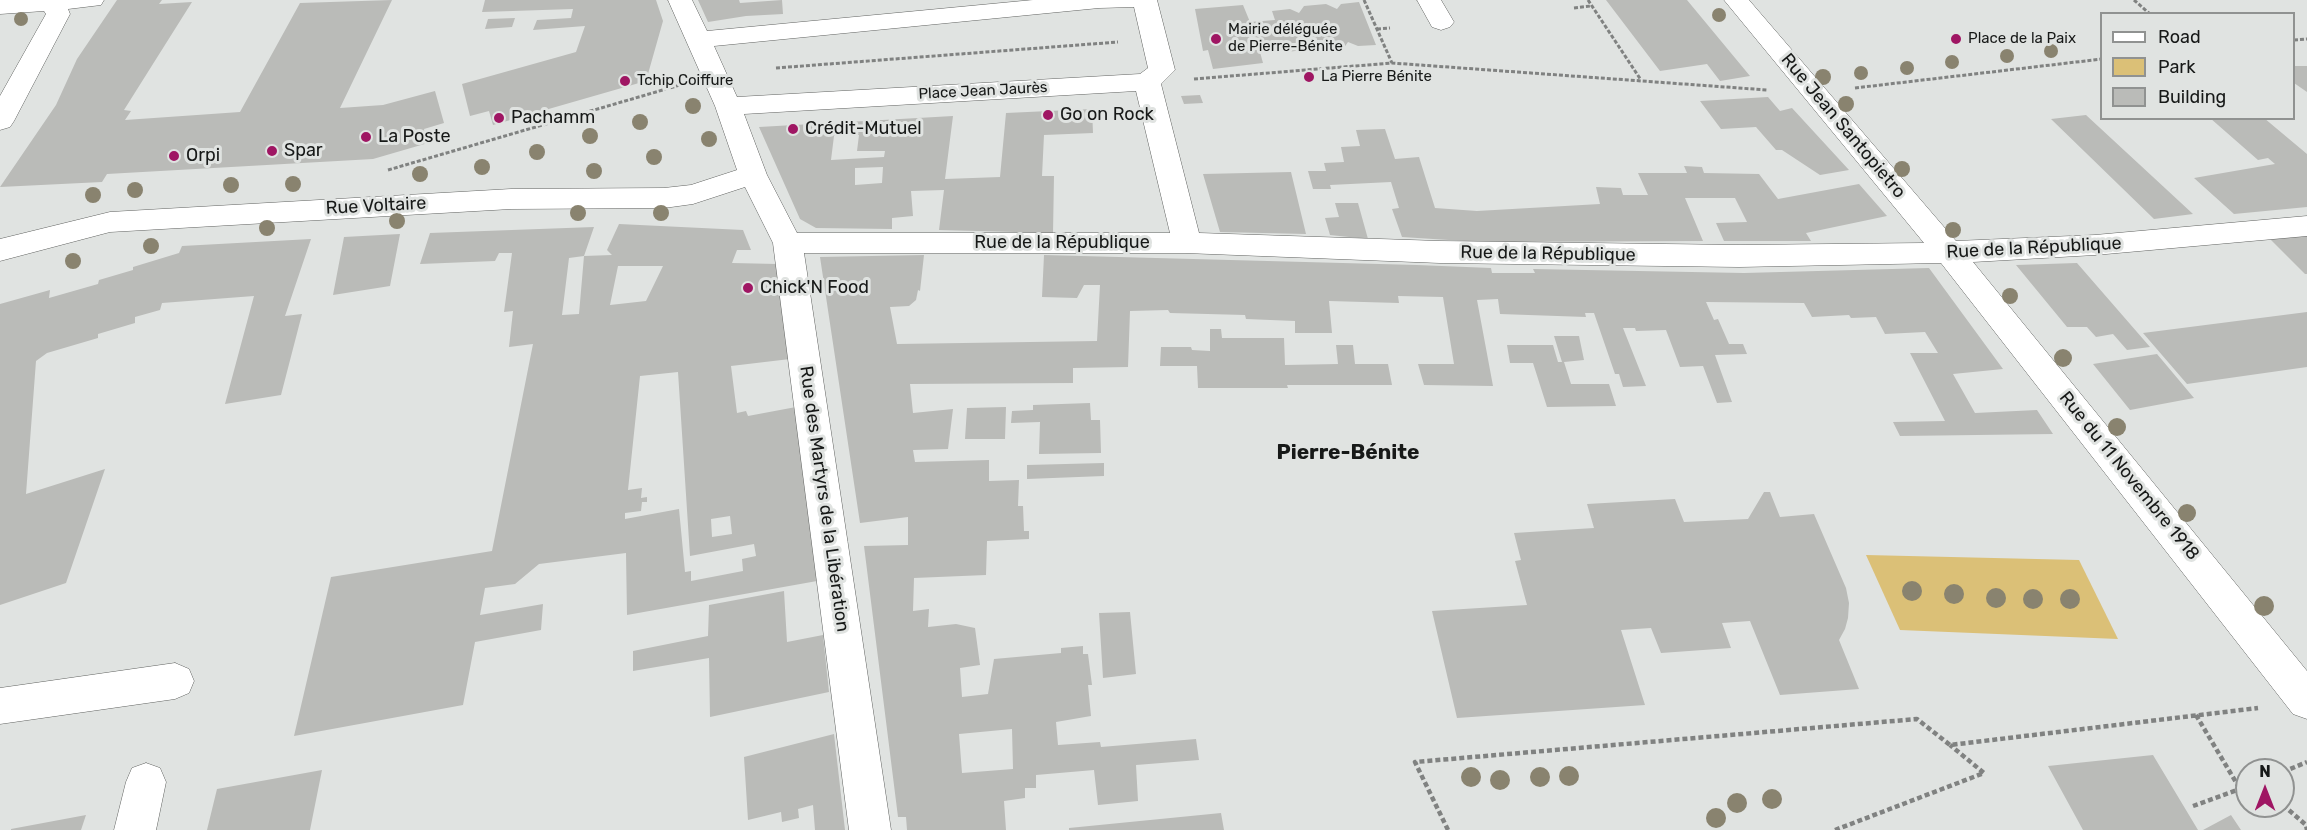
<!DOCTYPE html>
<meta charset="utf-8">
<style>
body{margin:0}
#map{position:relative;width:2307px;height:830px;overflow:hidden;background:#e0e3e1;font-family:Rubik,sans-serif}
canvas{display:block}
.legend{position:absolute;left:2100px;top:12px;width:195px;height:108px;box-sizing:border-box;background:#e0e3e1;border:2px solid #909291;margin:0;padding:8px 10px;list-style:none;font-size:18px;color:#171918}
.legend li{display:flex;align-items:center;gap:12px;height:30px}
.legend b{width:30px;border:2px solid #909291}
.north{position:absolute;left:2235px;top:758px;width:60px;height:60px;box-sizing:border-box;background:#e0e3e1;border:2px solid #909291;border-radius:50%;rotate:0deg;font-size:16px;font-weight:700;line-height:24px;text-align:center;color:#171918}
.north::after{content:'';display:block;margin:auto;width:21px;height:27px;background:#9f1663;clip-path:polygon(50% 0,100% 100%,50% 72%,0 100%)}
</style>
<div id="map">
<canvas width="2307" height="830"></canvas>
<ul class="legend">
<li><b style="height:8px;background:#fff"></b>Road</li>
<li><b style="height:16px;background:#dbc077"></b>Park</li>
<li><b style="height:16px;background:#babbb8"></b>Building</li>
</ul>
<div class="north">N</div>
</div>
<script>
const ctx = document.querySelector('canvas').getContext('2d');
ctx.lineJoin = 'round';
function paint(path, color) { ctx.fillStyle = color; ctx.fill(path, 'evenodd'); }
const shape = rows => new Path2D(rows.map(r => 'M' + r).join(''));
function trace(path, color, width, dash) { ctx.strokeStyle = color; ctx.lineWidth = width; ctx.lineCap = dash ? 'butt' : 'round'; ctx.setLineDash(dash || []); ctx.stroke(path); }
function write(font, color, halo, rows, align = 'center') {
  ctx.font = font + ' Rubik,sans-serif'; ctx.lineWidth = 6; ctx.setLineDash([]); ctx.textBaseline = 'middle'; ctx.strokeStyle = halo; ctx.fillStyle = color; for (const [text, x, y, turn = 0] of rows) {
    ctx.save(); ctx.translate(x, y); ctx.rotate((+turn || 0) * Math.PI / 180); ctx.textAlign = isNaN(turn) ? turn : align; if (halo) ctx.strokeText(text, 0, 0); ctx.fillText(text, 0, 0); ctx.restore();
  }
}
const green = shape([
 [1866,555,2079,560,2118,639,1900,630]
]);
const building = shape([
 [117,0,162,0,159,4,192,2,124,110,131,111,125,120,240,112,300,3,392,0,340,108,383,105,435,91,444,123,424,129,428,143,373,159,107,174,102,182,0,187,56,105,77,59],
 [485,0,656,0,663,21,646,81,493,125,489,111,470,116,462,84,576,52,585,26,533,30,537,20,571,18,573,9,482,12],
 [698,0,739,0,740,3,782,0,783,14,746,16,708,22],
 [1606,0,1687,0,1750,76,1720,81,1707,64,1660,71],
 [1359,2,1376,45,1358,46,1348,42,1343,49,1323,51,1313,45,1311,49,1287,52,1283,42,1258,45,1263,63,1213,69,1208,50,1203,51,1195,9,1243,5,1250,22,1275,20,1272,11,1290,9,1299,13,1304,6,1326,4,1337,9,1341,4],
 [515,18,512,27,485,29,488,19],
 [2294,66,2307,66,2307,92,2294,83],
 [1200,95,1203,103,1184,104,1181,96],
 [1768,97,1780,111,1792,108,1849,170,1820,175,1782,150,1776,150,1756,127,1721,129,1700,101],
 [1092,109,1093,133,1044,135,1042,176,1054,176,1053,233,939,230,944,190,911,191,913,216,892,218,892,229,816,228,800,219,759,127,953,116,945,179,1000,177,1006,113],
 [859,135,857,151,885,151,884,157,831,160,834,136],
 [883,167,882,183,855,185,855,168],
 [2086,115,2193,214,2154,219,2051,119],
 [2210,118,2264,118,2307,154,2307,207,2234,214,2194,178,2275,164,2268,158,2258,160],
 [1385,129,1395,159,1419,157,1435,208,1477,211,1600,204,1596,187,1621,188,1623,195,1648,195,1638,173,1687,173,1684,166,1702,167,1704,173,1759,174,1778,199,1859,184,1887,216,1806,233,1811,241,1724,241,1716,223,1747,222,1735,198,1685,198,1703,241,1480,242,1402,237,1392,209,1399,208,1391,182,1330,185,1331,189,1313,189,1308,171,1326,171,1324,163,1344,162,1341,147,1360,146,1356,130],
 [1291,172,1306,234,1220,232,1203,174],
 [1335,203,1358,203,1368,239,1330,235,1325,218,1339,217],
 [619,224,743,230,751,250,737,250,732,263,777,264,790,359,731,366,737,413,746,411,748,416,796,407,817,581,627,615,626,553,539,564,515,584,485,588,480,615,543,604,541,630,475,642,463,705,294,736,331,577,492,551,533,344,509,347,513,311,504,312,512,253,499,253,495,261,420,264,430,233,594,227,584,256,612,255,607,250],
 [584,256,579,314,562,315,569,258],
 [618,266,663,266,646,301,610,305],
 [678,372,690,556,754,544,756,556,742,559,743,571,691,581,691,571,685,572,679,509,625,519,625,513,641,511,642,502,647,502,647,497,641,498,642,488,628,490,640,376],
 [730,516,732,534,712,537,711,519],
 [400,234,390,286,333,295,344,237],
 [2307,234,2307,274,2305,274,2268,237],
 [311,239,285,316,302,314,281,395,225,404,254,296,162,303,160,310,135,317,135,323,98,334,98,338,47,353,36,361,26,494,105,469,66,583,0,605,0,304,50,290,49,298,98,284,99,280,133,270,133,267,179,253,182,246],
 [924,255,920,291,918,290,916,300,909,306,890,307,897,344,1097,341,1100,285,1084,285,1077,298,1042,297,1044,255,1417,265,1491,268,1492,273,1535,273,1533,269,1744,273,1929,268,2003,369,1953,374,1975,413,2037,410,2053,434,1900,436,1893,422,1945,421,1910,353,1938,353,1925,332,1885,334,1876,317,1851,318,1849,315,1812,317,1804,303,1706,302,1714,320,1718,319,1729,344,1743,344,1747,354,1715,355,1732,402,1717,403,1703,366,1680,367,1666,330,1636,331,1635,328,1623,328,1646,386,1623,387,1619,374,1615,374,1594,313,1585,313,1586,317,1500,314,1498,299,1477,300,1493,386,1424,385,1418,364,1454,364,1443,297,1398,296,1399,303,1329,301,1332,333,1295,333,1295,321,1246,319,1245,315,1170,313,1168,310,1130,311,1128,367,1073,368,1073,383,910,384,913,413,953,409,948,449,913,450,915,462,989,460,989,481,1019,480,1018,506,1023,506,1024,531,1029,531,1029,539,987,541,986,575,914,578,913,611,929,609,928,627,956,624,975,628,980,665,960,668,962,697,988,694,994,659,1061,653,1061,648,1083,646,1083,654,1088,654,1092,685,1088,685,1091,716,1056,722,1058,745,1100,742,1101,747,1196,739,1199,760,1136,765,1138,801,1098,805,1094,770,1036,775,1036,788,1025,788,1025,798,1004,801,1006,830,907,830,906,817,898,817,864,546,908,545,908,517,860,523,820,257],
 [1012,729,1013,769,962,773,959,734],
 [2077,263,2150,347,2127,350,2113,334,2096,337,2087,327,2067,327,2016,265],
 [2307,312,2307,367,2187,384,2143,333],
 [1210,329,1221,329,1222,338,1284,338,1285,365,1338,364,1336,345,1353,345,1355,364,1388,364,1392,385,1287,385,1288,388,1198,388,1197,366,1160,366,1161,347,1191,347,1192,350,1210,351],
 [1554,336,1579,336,1584,360,1564,362,1571,384,1609,384,1616,406,1547,407,1533,363,1510,363,1507,345,1553,345,1558,362,1562,362],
 [2157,354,2194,398,2130,410,2093,364],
 [1090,403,1091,420,1100,420,1101,453,1039,454,1040,422,1011,423,1012,411,1033,410,1033,405],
 [1006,407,1005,439,965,439,967,408],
 [1104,463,1104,476,1027,479,1027,465],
 [1764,492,1770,492,1780,517,1814,514,1846,588,1849,603,1848,618,1845,629,1839,640,1859,689,1780,695,1750,621,1722,623,1731,648,1661,653,1651,628,1621,630,1645,705,1457,718,1432,611,1527,605,1515,561,1521,560,1514,533,1594,528,1587,504,1675,499,1684,522,1748,519],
 [784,591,787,642,823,635,829,692,710,717,709,658,633,671,633,651,708,636,709,605],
 [1130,612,1136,674,1103,678,1099,613],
 [834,734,845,830,815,830,813,805,798,809,799,818,782,822,781,812,748,820,744,757],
 [2153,755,2198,830,2083,830,2048,766],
 [322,770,310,830,207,830,217,789],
 [1221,813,1224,830,1069,830,1069,828],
 [86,815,81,830,11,830,11,829],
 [2231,815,2241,830,2203,830]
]);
const pathFar1 = shape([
 [1364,0,1392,63],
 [1588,0,1641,80],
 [2134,0,2150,14],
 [1574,8,1591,6],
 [1377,29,1390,28],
 [2294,40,2307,39],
 [776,68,1118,42],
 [1194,79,1392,63,1767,90],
 [1855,88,2102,59],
 [388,170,680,85]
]);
const path = shape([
 [2196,715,2240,789,2247,787],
 [2283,772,2307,762],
 [2283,805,2306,825,2307,830],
 [2193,806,2240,789],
 [1448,830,1415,762,1917,719,1950,745,2258,708],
 [1835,830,1984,773,1950,745]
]);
const minor = shape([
 [0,0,104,0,101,5,68,9,70,14,14,121,10,127,0,130,0,96,46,14,44,11,0,14,0,0],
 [668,0,692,0,707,31,1033,0,1157,0,1175,70,1161,84,1199,233,1440,241,1739,245,1924,243,1724,0,1749,0,1956,241,2095,235,2307,216,2307,236,2095,255,1973,262,2307,671,2307,719,2293,714,1941,263,1739,267,1440,263,1185,253,804,253,891,830,849,830,773,243,745,187,693,204,664,208,511,209,110,232,0,261,0,239,110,212,511,189,664,188,691,185,737,170,715,106,668,0],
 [1134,7,1148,68,1140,74,737,97,714,46,1099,8,1134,7],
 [1136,91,1170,233,797,233,767,175,744,114,1136,91],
 [1417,0,1441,0,1454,22,1450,27,1441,30,1432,27,1417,0],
 [175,663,189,669,194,681,189,693,175,699,0,724,0,688,175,663],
 [146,763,160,768,166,782,156,830,114,830,126,782,132,768,146,763]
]);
const major = shape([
 [0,0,13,0,9,7,0,9,0,0]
]);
const trees = [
 [1719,15,7],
 [21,19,7],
 [2051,51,7],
 [2007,56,7],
 [1952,62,7],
 [1907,68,7],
 [1861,73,7],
 [1823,77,8],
 [1846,104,8],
 [693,106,8],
 [640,122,8],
 [590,136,8],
 [709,139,8],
 [537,152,8],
 [654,157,8],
 [482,167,8],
 [1902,169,8],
 [594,171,8],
 [420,174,8],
 [293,184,8],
 [231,185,8],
 [135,190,8],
 [93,195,8],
 [578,213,8],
 [661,213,8],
 [397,221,8],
 [267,228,8],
 [1953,230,8],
 [151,246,8],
 [73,261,8],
 [2010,296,8],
 [2063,358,9],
 [2117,427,9],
 [2187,513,9],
 [1912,591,10],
 [1954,594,10],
 [1996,598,10],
 [2033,599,10],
 [2070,599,10],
 [2264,606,10],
 [1569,776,10],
 [1471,777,10],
 [1540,777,10],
 [1500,780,10],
 [1772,799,10],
 [1737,803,10],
 [1716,818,10]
];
const markers = [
 [1216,39,6,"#9f1663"],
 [1956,39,6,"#9f1663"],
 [1309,77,6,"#9f1663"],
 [625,81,6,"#9f1663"],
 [1048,115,6,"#9f1663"],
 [499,118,6,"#9f1663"],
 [793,129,6,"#9f1663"],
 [366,137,6,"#9f1663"],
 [272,151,6,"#9f1663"],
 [174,156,6,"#9f1663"],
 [748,288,6,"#9f1663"]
];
const farPoinames = [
 ["Mairie déléguée",1228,30],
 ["de Pierre-Bénite",1228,47],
 ["Place de la Paix",1968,39],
 ["La Pierre Bénite",1321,77],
 ["Tchip Coiffure",637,81]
];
const farStreetnames = [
 ["Place Jean Jaurès",983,91,-3]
];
const poiNames = [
 ["Go on Rock",1060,115],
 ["Pachamm",511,118],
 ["Crédit-Mutuel",805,129],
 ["La Poste",378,137],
 ["Spar",284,151],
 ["Orpi",186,156],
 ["Chick'N Food",760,288]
];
const streetNames = [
 ["Rue Jean Santopietro",1843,126,50],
 ["Rue Voltaire",376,206,-3],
 ["Rue de la République",1062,243],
 ["Rue de la République",2034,248,-3],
 ["Rue de la République",1548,254,1],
 ["Rue du 11 Novembre 1918",2129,476,51],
 ["Rue des Martyrs de la Libération",824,499,82]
];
const quarterNames = [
 ["Pierre-Bénite",1348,453]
];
paint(green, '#dbc077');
paint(building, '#babbb8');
trace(minor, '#616361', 1);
trace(major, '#616361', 1);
trace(pathFar1, '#808281', 3, [4, 2]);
trace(path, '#808281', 4.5, [5, 3]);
paint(minor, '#fff');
paint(major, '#fff');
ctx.fillStyle = '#89836f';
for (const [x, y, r] of trees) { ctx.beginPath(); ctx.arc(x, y, r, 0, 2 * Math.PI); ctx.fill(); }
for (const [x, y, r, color] of markers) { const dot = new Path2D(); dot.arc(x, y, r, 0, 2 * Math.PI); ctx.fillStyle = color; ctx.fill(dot); trace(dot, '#e0e3e1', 2); }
write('15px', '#171918', '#e0e3e1', farPoinames, 'left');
write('15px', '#171918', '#e0e3e1', farStreetnames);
write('18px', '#171918', '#e0e3e1', poiNames, 'left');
write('18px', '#171918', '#e0e3e1', streetNames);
write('bold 21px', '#171918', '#e0e3e1', quarterNames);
</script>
